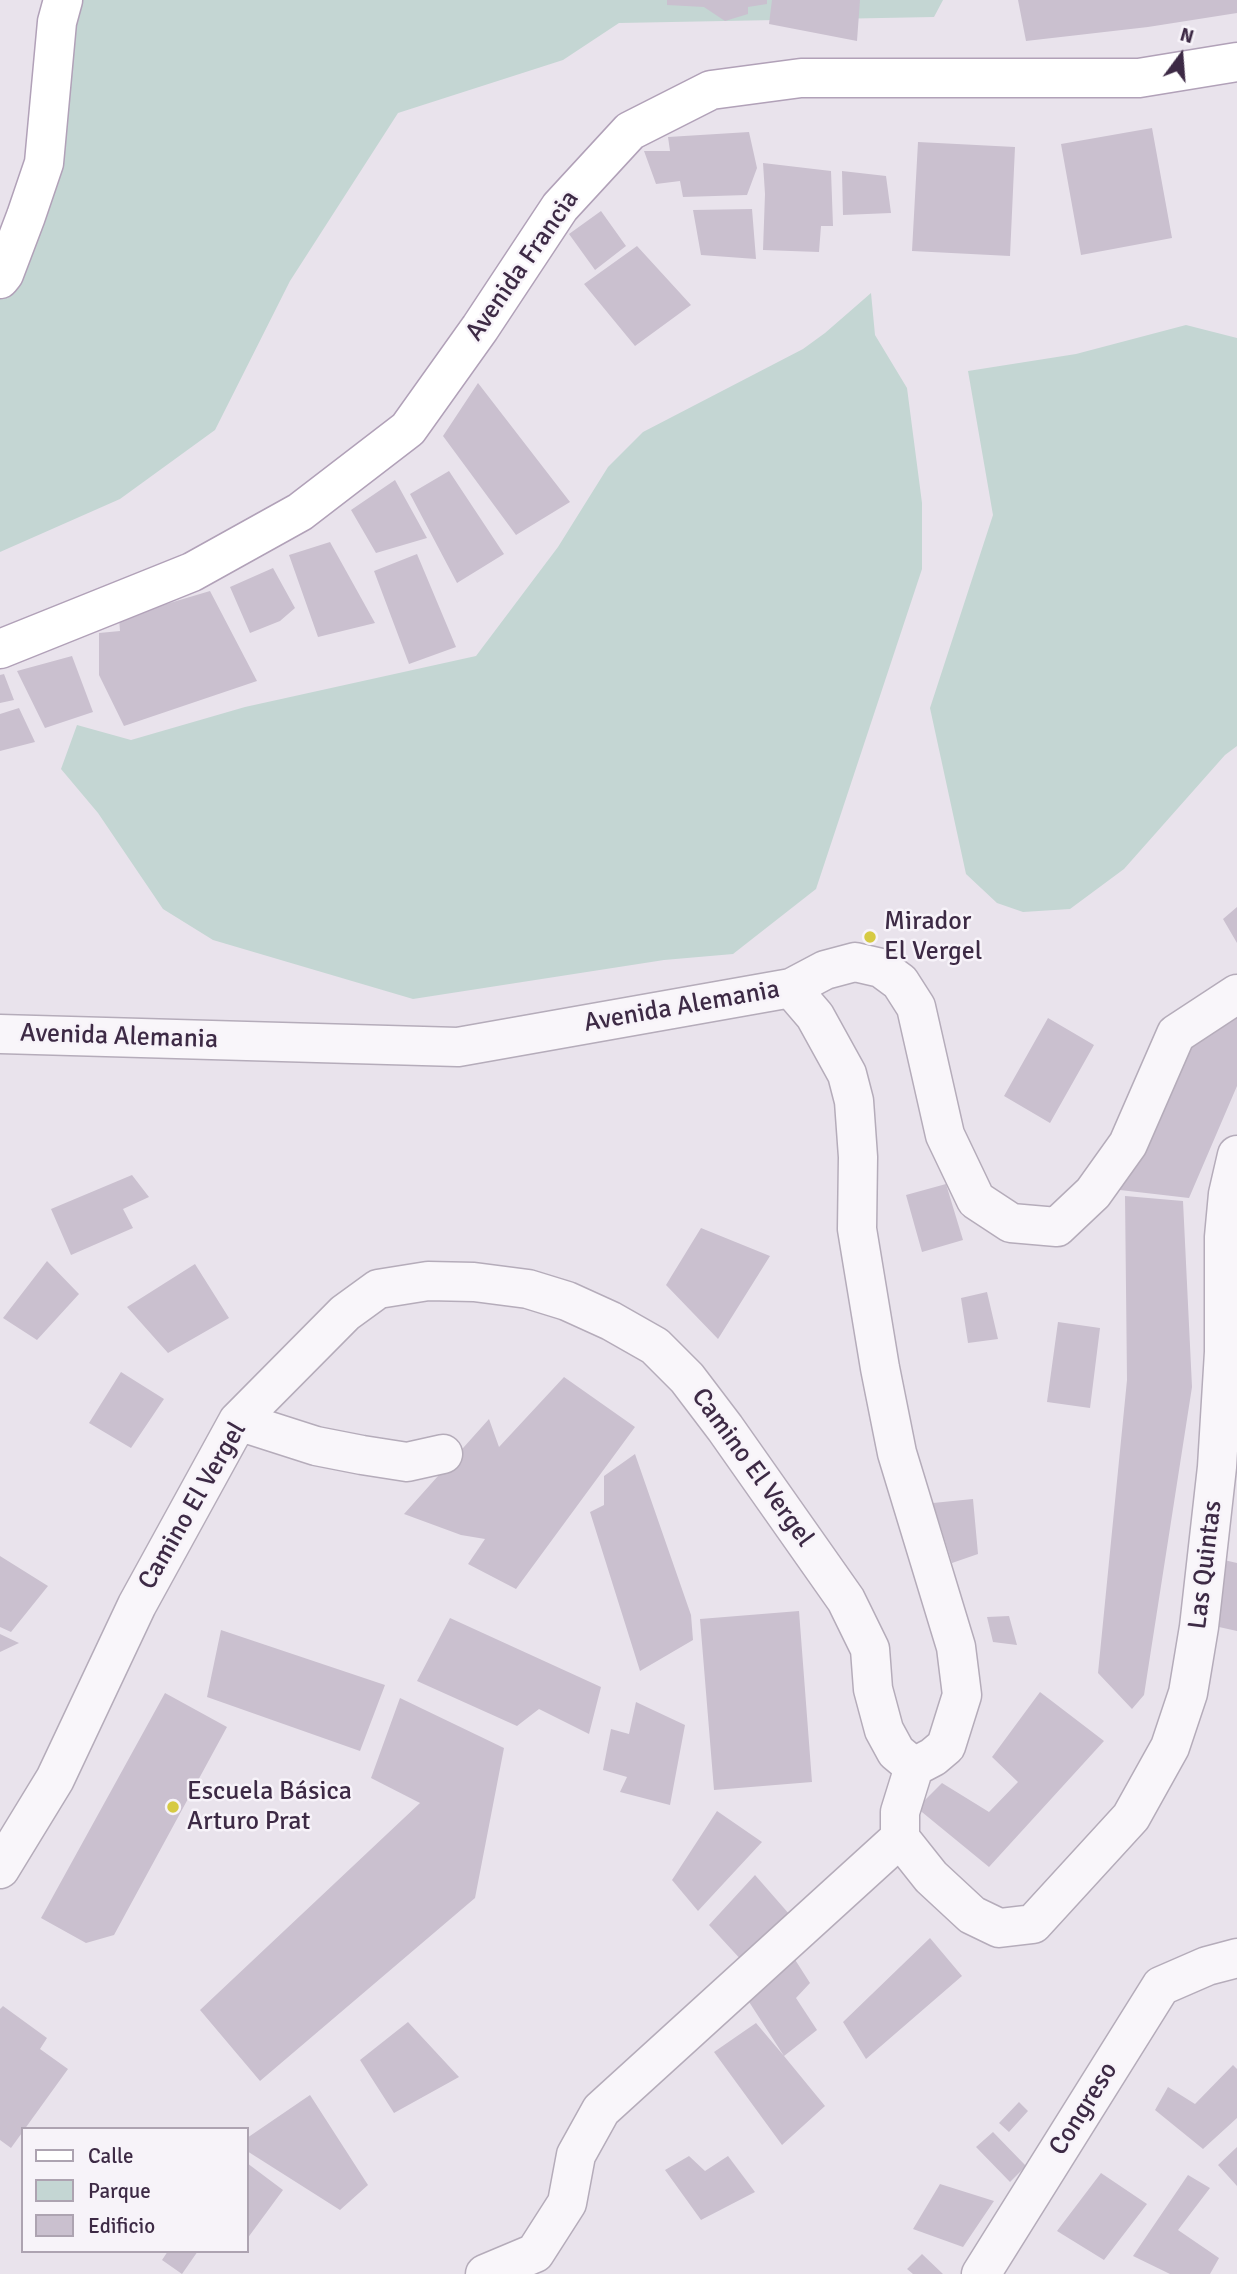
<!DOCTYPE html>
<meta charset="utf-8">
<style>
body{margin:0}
#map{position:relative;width:1237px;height:2274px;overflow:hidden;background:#e9e3ec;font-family:Signika,sans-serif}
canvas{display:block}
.legend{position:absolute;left:21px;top:2127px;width:228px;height:126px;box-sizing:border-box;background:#f7f3f9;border:2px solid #ada3b1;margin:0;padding:9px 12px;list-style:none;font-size:21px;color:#3d2a45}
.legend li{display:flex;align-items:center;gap:14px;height:35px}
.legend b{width:35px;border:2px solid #ada3b1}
.north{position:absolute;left:1146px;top:21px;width:70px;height:70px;-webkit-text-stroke:5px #f7f3f9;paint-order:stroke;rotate:16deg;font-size:19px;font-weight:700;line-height:28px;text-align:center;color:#3d2a45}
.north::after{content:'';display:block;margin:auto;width:24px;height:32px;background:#3d2a45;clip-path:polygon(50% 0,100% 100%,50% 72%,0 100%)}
</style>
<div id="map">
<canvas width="1237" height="2274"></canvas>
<ul class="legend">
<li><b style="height:9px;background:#fff"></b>Calle</li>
<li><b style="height:19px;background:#c4d6d3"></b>Parque</li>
<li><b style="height:19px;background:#cac0cf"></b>Edificio</li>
</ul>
<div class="north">N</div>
</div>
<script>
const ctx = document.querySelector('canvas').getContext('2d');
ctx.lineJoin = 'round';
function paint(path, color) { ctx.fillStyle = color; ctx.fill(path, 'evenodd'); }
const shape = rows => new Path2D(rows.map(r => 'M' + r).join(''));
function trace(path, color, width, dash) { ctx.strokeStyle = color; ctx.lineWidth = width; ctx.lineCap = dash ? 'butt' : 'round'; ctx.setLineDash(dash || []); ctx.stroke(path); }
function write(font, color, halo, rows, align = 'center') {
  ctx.font = font + ' Signika,sans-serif'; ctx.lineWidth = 5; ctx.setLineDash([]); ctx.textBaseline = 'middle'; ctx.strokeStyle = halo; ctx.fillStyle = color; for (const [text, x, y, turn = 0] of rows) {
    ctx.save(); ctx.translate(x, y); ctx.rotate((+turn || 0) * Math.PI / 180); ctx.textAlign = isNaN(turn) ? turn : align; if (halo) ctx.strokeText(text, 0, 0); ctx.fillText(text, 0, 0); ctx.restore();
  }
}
const green = shape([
 [80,0,943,0,934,17,619,23,563,60,398,113,290,281,215,430,120,499,0,552,0,266,64,121],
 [871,293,875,335,907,388,922,503,922,569,816,889,733,954,664,960,413,999,213,940,163,909,98,813,61,769,77,725,131,740,245,707,476,656,558,547,608,467,643,432,803,349,825,333],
 [1186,325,1237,338,1237,746,1225,755,1124,869,1070,909,1023,912,997,903,966,874,930,708,993,515,968,371,1076,354]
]);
const building = shape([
 [667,0,767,0,767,4,748,7,748,14,725,21,704,7,667,5],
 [772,0,860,0,857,41,769,24],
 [1018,0,1237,0,1237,13,1148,27,1026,41],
 [1152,128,1172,238,1081,255,1061,144],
 [749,132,757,168,747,195,683,197,680,181,656,184,644,151,670,151,668,137],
 [918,142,1015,147,1010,256,912,251],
 [763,163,831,171,833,226,821,226,819,252,763,250,765,194],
 [842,171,886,176,891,213,843,215],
 [752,209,756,259,701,255,693,210],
 [601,211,626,246,595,270,569,234],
 [637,246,691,305,635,346,584,284],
 [478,383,570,502,516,535,443,436],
 [449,471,504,554,457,583,410,494],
 [395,480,427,538,376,553,351,510],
 [330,542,375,623,318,637,289,555],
 [417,554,456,647,409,664,374,571],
 [273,568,295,608,280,621,250,633,230,587],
 [210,591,257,681,124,726,99,675,99,633,120,631,119,618],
 [72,656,93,712,45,728,17,671],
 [4,674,14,700,0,703,0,675],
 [19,708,35,742,0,751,0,714],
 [1237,907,1237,943,1223,919],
 [1237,1010,1237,1086,1189,1198,1120,1190,1116,1169,1197,1035],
 [1048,1018,1094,1045,1050,1123,1004,1096],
 [132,1175,149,1197,123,1209,133,1228,71,1255,51,1209],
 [946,1184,963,1240,922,1252,906,1195],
 [1125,1196,1183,1201,1192,1387,1144,1695,1132,1709,1098,1673,1127,1380],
 [701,1228,770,1256,718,1339,666,1285],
 [47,1261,79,1294,37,1340,3,1318],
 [195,1264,229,1318,168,1353,127,1307],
 [987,1292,998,1339,968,1343,961,1298],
 [1058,1322,1100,1328,1090,1408,1047,1402],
 [121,1372,164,1399,131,1448,89,1423],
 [564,1377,635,1427,516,1589,468,1564,485,1539,461,1535,404,1514,489,1419,499,1447],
 [635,1454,691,1615,693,1640,640,1671,590,1512,604,1505,604,1476],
 [973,1499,978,1554,952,1563,933,1503],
 [0,1556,48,1586,11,1632,0,1627],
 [1224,1560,1237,1563,1237,1631,1210,1625],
 [799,1611,812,1782,714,1790,700,1619],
 [1009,1616,1017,1645,993,1642,987,1617],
 [450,1618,601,1687,589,1734,539,1709,517,1726,417,1681],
 [221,1630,385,1685,360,1751,207,1697],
 [0,1634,19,1643,0,1652],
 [1040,1692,1104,1741,989,1867,917,1808,942,1783,989,1812,1018,1782,992,1757],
 [165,1693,227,1727,114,1935,86,1943,41,1918],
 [400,1698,504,1748,475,1898,260,2081,200,2010,420,1803,371,1778],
 [636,1702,685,1725,670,1805,620,1792,627,1777,603,1770,611,1729,629,1734],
 [717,1811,762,1842,698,1911,672,1880],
 [755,1875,790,1915,744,1963,709,1925],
 [930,1938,962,1976,866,2059,843,2022],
 [785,1944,810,1983,796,1998,817,2030,784,2056,825,2106,782,2145,714,2052,756,2023,784,2056,742,1991],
 [3,2006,47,2038,40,2049,68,2069,11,2148,0,2140,0,2009],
 [408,2022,459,2077,394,2113,360,2060],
 [1233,2065,1237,2069,1237,2118,1203,2149,1155,2110,1168,2087,1195,2104],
 [310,2095,368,2185,340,2210,247,2151,247,2138],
 [1019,2102,1028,2111,1009,2132,999,2123],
 [993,2132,1026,2166,1010,2182,976,2147],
 [1237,2147,1237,2186,1218,2165],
 [689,2156,705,2171,728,2156,755,2192,701,2220,665,2170],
 [247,2163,283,2190,247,2239],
 [1101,2173,1147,2204,1104,2260,1057,2231],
 [1188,2175,1210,2188,1178,2230,1219,2258,1210,2274,1170,2274,1133,2256],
 [940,2184,994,2201,963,2247,913,2229],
 [168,2251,198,2251,182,2274,162,2260],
 [922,2254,943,2274,913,2274,907,2269]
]);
const minor = shape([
 [0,1034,458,1047,791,988,825,970,855,962,881,968,900,982,916,1007,945,1135,976,1200,1011,1223,1057,1227,1093,1193,1128,1144,1176,1034,1237,994],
 [238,1421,316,1446,362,1455,407,1462,443,1454],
 [914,1767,900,1812,900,1838,931,1877,972,1915,999,1928,1033,1924,1131,1817,1170,1747,1188,1693,1199,1627,1217,1467,1224,1352,1224,1237,1228,1194,1237,1155],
 [0,1869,55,1779,137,1605,238,1421,345,1313,378,1289,428,1281,474,1282,528,1289,567,1301,611,1321,655,1346,687,1378,725,1428,846,1600,870,1649,873,1689,884,1730,896,1752,914,1767,933,1757,946,1746,962,1695,956,1647,897,1453,880,1368,857,1229,858,1157,854,1101,847,1074,815,1016,791,988],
 [485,2274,535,2253,567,2203,576,2155,601,2110,900,1838],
 [981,2274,1161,1986,1207,1966,1237,1958]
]);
const major = shape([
 [0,279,4,274,26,216,44,163,57,22,63,0],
 [0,649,192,572,300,512,408,429,480,328,560,207,630,131,711,90,801,78,1139,78,1237,62]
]);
const markers = [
 [870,937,7,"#d6ca43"],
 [173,1807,7,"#d6ca43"]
];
const streetNames = [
 ["Avenida Francia",523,266,-55],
 ["Avenida Alemania",682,1007,-10],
 ["Avenida Alemania",119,1037,2],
 ["Camino El Vergel",752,1468,54],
 ["Camino El Vergel",193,1506,-60],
 ["Las Quintas",1206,1565,-83],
 ["Congreso",1084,2109,-58]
];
const poiNames = [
 ["Mirador",884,922],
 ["El Vergel",884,952],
 ["Escuela Básica",187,1792],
 ["Arturo Prat",187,1822]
];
paint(green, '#c4d6d3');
paint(building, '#cac0cf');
trace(minor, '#b5acba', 41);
trace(major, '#b1a1b8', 41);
trace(minor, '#f9f6fa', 38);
trace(major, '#fff', 38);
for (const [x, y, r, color] of markers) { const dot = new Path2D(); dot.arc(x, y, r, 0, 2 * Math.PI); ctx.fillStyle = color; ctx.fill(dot); trace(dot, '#f7f3f9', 2.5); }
write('26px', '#3d2a45', '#f7f3f9', streetNames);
write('26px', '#3d2a45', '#f7f3f9', poiNames, 'left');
</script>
